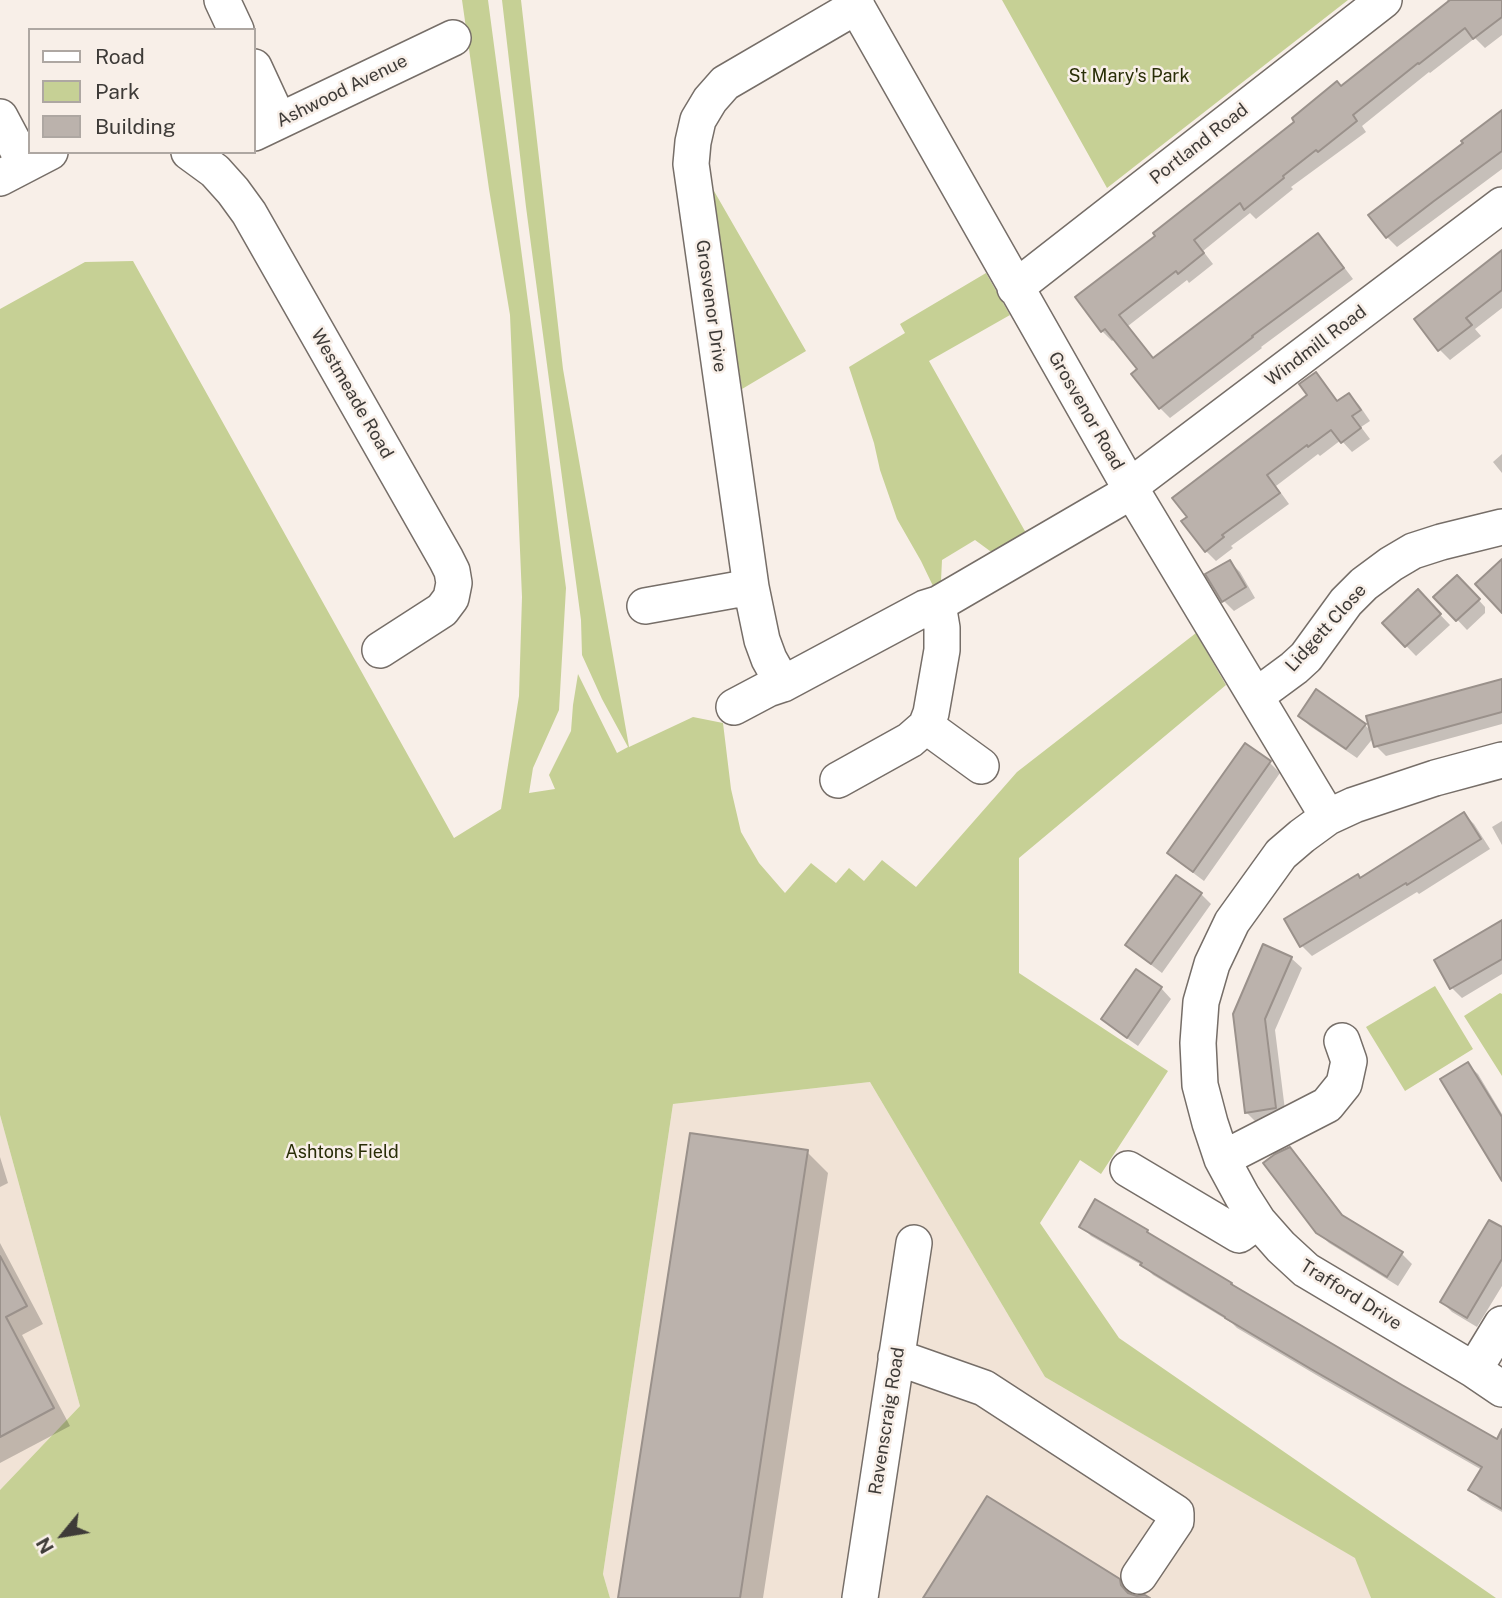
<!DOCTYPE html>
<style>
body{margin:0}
#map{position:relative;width:1502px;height:1598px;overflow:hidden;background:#f8efe8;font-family:"Public Sans",sans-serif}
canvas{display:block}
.legend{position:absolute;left:28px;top:28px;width:228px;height:126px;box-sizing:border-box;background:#f8efe8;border:2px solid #aea7a2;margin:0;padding:9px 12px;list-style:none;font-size:21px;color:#3e3b38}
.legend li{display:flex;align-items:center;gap:14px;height:35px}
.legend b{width:35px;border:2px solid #aea7a2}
.north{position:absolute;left:28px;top:1500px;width:70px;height:70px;-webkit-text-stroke:5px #f8efe8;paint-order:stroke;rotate:240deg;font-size:19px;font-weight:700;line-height:28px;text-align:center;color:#3e3b38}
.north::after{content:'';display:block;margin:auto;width:24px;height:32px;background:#3e3b38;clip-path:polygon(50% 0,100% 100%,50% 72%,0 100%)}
</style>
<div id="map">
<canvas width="1502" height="1598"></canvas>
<ul class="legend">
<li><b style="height:9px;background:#fff"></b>Road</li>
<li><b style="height:19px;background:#c6d095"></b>Park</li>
<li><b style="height:19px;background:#bbb2ac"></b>Building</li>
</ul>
<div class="north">N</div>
</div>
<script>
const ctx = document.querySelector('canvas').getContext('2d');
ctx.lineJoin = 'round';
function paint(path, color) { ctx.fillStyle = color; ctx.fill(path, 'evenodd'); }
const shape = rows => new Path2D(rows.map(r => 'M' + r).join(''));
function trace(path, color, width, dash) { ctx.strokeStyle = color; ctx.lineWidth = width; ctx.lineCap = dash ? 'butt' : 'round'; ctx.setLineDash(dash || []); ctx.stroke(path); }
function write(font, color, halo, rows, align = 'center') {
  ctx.font = font + ' "Public Sans",sans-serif'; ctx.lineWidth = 5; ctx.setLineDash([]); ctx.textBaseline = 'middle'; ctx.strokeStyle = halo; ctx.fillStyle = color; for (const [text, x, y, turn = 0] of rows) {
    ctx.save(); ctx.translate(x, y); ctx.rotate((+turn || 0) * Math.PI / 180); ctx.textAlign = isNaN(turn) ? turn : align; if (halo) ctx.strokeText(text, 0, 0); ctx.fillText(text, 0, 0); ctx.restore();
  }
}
const built = shape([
 [870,1082,1045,1377,1356,1558,1371,1598,610,1598,603,1574,673,1104],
 [0,1115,80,1406,0,1490]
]);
const green = shape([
 [462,0,488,0,566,588,559,710,533,768,529,793,555,789,549,775,571,731,573,705,578,674,617,753,628,747,602,699,582,655,581,620,526,207,502,0,521,0,563,369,629,747,693,717,723,723,731,789,741,832,759,863,785,893,811,863,836,883,849,868,864,881,882,860,916,887,1017,772,1196,633,1226,685,1019,858,1019,973,1168,1071,1101,1174,1080,1160,1040,1223,1119,1338,1496,1598,1371,1598,1355,1558,1045,1377,870,1082,673,1104,603,1574,610,1598,0,1598,0,1490,80,1406,0,1115,0,309,85,262,133,261,454,838,501,809,519,696,522,597,510,315,489,189],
 [1002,0,1348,0,1107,188],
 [711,191,714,191,806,351,742,389],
 [986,273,1010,315,929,361,1026,533,994,551,990,551,975,540,942,560,941,581,933,586,921,561,897,519,880,470,874,443,849,367,905,333,900,324],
 [1435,986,1473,1049,1405,1091,1366,1027],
 [1500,993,1502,994,1502,1076,1464,1016]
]);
const shadow = shape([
 [1447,0,1502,0,1502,35,1485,48,1475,38,1430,73,1429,72,1362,126,1366,132,1291,187,1293,189,1256,219,1250,213,1203,251,1213,264,1189,283,1187,280,1128,326,1154,359,1318,235,1328,246,1353,279,1261,347,1262,348,1170,418,1160,408,1139,370,1115,339,1112,341,1102,331,1158,237,1448,3],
 [1502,112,1502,169,1397,247,1387,237,1370,215,1465,143],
 [1502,253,1502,308,1475,329,1481,336,1450,360,1440,350,1416,319],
 [1316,374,1326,385,1338,402,1349,395,1359,405,1370,421,1361,427,1370,439,1352,452,1341,440,1320,456,1318,454,1276,486,1289,504,1231,546,1233,548,1216,561,1206,551,1310,396],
 [1502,454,1502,473,1493,462],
 [1230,562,1240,572,1255,598,1234,611,1223,600],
 [1467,587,1485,607,1485,613,1467,630,1436,597],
 [1428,602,1450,625,1416,656,1384,623],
 [1502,681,1502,724,1386,756,1376,746,1374,737,1357,758,1310,726,1300,716,1317,692,1365,725,1372,732],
 [1245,746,1270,763,1280,773,1204,881,1180,863,1169,853],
 [1464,814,1474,824,1490,849,1419,894,1417,892,1312,956,1302,946,1361,880],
 [1502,821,1502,845,1492,827],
 [1201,894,1211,904,1162,973,1138,955,1128,945],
 [1502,923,1502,974,1462,998,1452,988],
 [1291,958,1302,968,1275,1030,1286,1118,1257,1123,1246,1112,1234,1014],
 [1161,988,1171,999,1138,1046,1114,1029,1103,1019],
 [1467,1064,1478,1074,1502,1114,1502,1177],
 [1290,1149,1300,1159,1346,1219,1402,1254,1412,1264,1398,1286,1329,1243,1317,1232],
 [807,1152,828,1173,763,1598,619,1598],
 [0,1157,8,1183,0,1187],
 [1081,1226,1147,1232,1154,1239,1502,1475,1502,1512,1481,1500,1471,1490,1482,1470,1323,1379,1237,1328,1232,1323,1153,1275,1145,1267,1091,1236],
 [1502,1229,1502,1286,1477,1327,1452,1312,1442,1302],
 [0,1243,43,1324,22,1335,70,1426,0,1463],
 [1119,1581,1135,1597,1147,1598,926,1598]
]);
const building = shape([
 [1450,0,1502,0,1502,17,1473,39,1465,28,1419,64,1418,63,1353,115,1357,121,1318,152,1316,150,1283,176,1284,178,1244,210,1240,203,1194,240,1204,253,1178,274,1176,271,1119,315,1153,358,1318,233,1344,268,1252,336,1253,337,1159,409,1131,374,1137,369,1105,329,1101,332,1075,297,1155,236,1153,233,1294,122,1292,118,1337,81,1341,86,1450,0],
 [1502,110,1502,151,1434,201,1386,238,1368,215,1426,171,1463,143,1461,141,1502,110],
 [1502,250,1502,290,1466,318,1472,325,1438,351,1414,319,1502,250],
 [1316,372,1337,401,1349,393,1361,410,1352,416,1361,428,1341,443,1331,430,1308,447,1307,445,1267,475,1280,493,1222,535,1224,537,1205,552,1181,521,1187,517,1172,498,1307,395,1299,384,1316,372],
 [1502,559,1502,613,1475,584,1502,559],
 [1230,560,1246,587,1222,602,1205,574,1230,560],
 [1457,575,1480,599,1456,621,1433,597,1457,575],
 [1418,589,1441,614,1405,647,1382,623,1418,589],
 [1502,679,1502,712,1374,747,1366,716,1502,679],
 [1316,689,1366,724,1346,749,1298,716,1316,689],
 [1245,743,1271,761,1193,872,1167,853,1245,743],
 [1464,812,1481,839,1407,885,1406,883,1300,947,1284,919,1358,874,1360,878,1464,812],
 [1176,875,1202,893,1151,964,1125,945,1176,875],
 [1502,920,1502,959,1450,989,1434,960,1502,920],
 [1263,944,1292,957,1265,1019,1276,1108,1245,1113,1233,1014,1263,944],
 [1136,969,1162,987,1127,1038,1101,1019,1136,969],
 [1468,1062,1502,1117,1502,1181,1440,1079,1468,1062],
 [690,1133,808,1150,740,1598,618,1598,690,1133],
 [1290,1147,1342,1215,1403,1252,1387,1277,1316,1233,1263,1163,1275,1154,1290,1147],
 [1095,1199,1148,1230,1147,1232,1232,1283,1231,1284,1402,1385,1497,1439,1502,1429,1502,1509,1468,1490,1482,1467,1311,1369,1225,1318,1225,1317,1140,1265,1142,1263,1079,1227,1095,1199],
 [1489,1220,1502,1227,1502,1259,1467,1318,1440,1302,1489,1220],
 [0,1256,27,1306,6,1317,54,1408,0,1437,0,1256],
 [987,1496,1120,1579,1121,1585,1128,1593,1137,1596,1145,1595,1150,1598,923,1598,987,1496]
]);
const minor = shape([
 [222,0,236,30],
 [853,0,1132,491,1328,817],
 [254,67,279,121],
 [0,117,25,164],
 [254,133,453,38],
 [189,152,215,171,233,191,249,213,446,559,452,571,454,583,451,598,442,610,380,650],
 [0,178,50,152],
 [1015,288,1384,0],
 [1129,487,1502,205],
 [645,606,751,587],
 [783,684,769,659,762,640,751,587,691,164,693,142,698,120,710,100,725,83,857,6],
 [1256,696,1294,668,1306,657,1346,602,1364,584,1391,564,1413,551,1441,542,1502,527],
 [734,707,768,689,783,684,925,608,938,604,1132,491],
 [926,726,981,766],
 [1502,760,1435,778,1354,805,1328,817,1302,836,1281,854,1232,922,1212,964,1201,1002,1198,1043,1200,1085,1210,1123,1222,1159,1242,1196,1258,1221,1281,1247,1306,1270,1474,1370,1502,1389],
 [838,780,910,740,926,726,931,713,942,650,942,628,938,604],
 [1222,1159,1327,1105,1344,1084,1349,1061,1342,1041],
 [1128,1169,1239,1235,1258,1221],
 [896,1357,984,1388,1176,1513,1176,1521,1139,1576],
 [1474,1370,1502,1324],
 [860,1598,914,1243]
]);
const parkNames = [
 ["St Mary's Park",1129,76],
 ["Ashtons Field",342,1152]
];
const streetNames = [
 ["Ashwood Avenue",342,91,-26],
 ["Portland Road",1199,144,-38],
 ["Grosvenor Drive",711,306,82],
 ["Windmill Road",1316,346,-37],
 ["Westmeade Road",352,394,60],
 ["Grosvenor Road",1086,411,60],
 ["Lidgett Close",1326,628,-48],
 ["Trafford Drive",1351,1295,32],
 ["Ravenscraig Road",887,1421,-81]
];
paint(built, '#f1e3d6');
paint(green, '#c6d095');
paint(shadow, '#0003');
paint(building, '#bbb2ac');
trace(building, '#9a918b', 2);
trace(minor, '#766e68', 38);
trace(minor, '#fff', 35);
write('18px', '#292e07', '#f8efe8', parkNames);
write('18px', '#3e3b38', '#f8efe8', streetNames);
</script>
